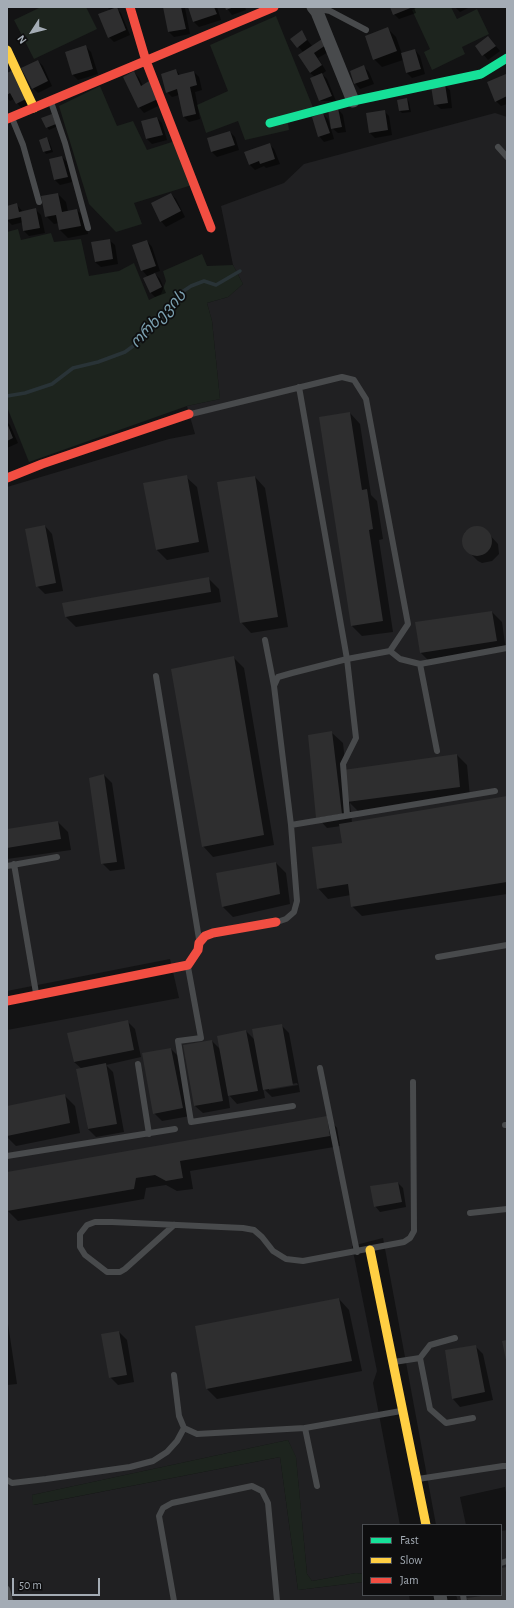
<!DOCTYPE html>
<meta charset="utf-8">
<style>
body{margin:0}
#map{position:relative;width:514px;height:1608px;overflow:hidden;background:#131314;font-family:"Alegreya Sans",sans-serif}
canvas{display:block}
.frame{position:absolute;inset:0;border:8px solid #a4acb5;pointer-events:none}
.legend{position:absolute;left:362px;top:1524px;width:140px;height:72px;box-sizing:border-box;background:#0e0e0f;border:1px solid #4a4d51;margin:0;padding:5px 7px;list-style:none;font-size:12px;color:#a4acb5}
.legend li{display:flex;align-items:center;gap:8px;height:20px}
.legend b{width:20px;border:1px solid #4a4d51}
.north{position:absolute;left:12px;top:12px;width:40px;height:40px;-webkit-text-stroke:3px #0e0e0f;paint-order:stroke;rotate:234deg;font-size:11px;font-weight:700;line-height:16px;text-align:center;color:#a4acb5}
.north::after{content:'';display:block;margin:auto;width:14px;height:18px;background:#a4acb5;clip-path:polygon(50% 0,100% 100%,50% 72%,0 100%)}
.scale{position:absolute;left:12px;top:1578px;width:88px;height:18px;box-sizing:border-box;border:2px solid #a4acb5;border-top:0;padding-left:5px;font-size:12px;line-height:14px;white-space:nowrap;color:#a4acb5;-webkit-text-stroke:3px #0e0e0f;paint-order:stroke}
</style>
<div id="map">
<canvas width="514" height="1608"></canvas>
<div class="frame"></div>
<ul class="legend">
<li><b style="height:5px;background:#16e098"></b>Fast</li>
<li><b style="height:5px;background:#ffcf43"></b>Slow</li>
<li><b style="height:5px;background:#f24e42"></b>Jam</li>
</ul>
<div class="north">N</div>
<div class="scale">50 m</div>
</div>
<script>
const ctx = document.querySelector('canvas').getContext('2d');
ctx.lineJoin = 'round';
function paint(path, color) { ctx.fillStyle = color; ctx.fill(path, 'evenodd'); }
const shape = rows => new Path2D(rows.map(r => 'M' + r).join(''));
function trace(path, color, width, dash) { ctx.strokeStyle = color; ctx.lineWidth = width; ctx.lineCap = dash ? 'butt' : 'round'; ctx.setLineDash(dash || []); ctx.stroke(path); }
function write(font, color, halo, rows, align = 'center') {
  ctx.font = font + ' "Alegreya Sans","Noto Sans Georgian",sans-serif'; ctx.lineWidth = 3.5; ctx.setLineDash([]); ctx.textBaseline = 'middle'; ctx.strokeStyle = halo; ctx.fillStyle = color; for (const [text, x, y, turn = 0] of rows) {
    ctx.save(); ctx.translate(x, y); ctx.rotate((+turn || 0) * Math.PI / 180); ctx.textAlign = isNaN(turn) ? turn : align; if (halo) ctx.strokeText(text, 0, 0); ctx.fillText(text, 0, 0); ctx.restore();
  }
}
const built = shape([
 [495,113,507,117,507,1498,505,1487,460,1497,466,1525,436,1525,383,1238,352,1246,377,1371,373,1383,400,1525,363,1525,363,1574,356,1573,312,1581,307,1574,296,1458,288,1440,32,1495,34,1505,280,1457,298,1590,363,1582,363,1595,409,1595,410,1601,7,1601,7,1030,179,998,170,959,7,991,7,487,169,439,195,434,187,406,220,399,212,321,207,303,228,297,243,284,233,265,221,206,284,183,304,164],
 [507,1530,507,1601,458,1601,456,1595,501,1595,501,1531]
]);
const green = shape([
 [41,7,86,7,97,29,34,59,14,20],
 [418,7,451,7,457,19,477,9,489,34,462,47,465,54,432,70,424,52,430,49,412,10],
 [276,16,314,110,288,123,289,130,245,140,238,121,206,133,197,105,228,91,210,45],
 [100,86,117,126,133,121,147,150,175,141,192,185,134,203,142,224,116,232,89,204,59,106],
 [18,229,21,240,51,233,54,242,81,239,89,276,119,271,134,263,149,300,161,294,166,281,163,271,202,254,207,266,233,265,243,284,228,297,207,303,212,321,220,399,187,406,29,462,7,407,7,232],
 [288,1440,296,1457,307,1574,312,1581,356,1573,363,1574,363,1582,298,1590,280,1457,33,1505,32,1495]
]);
const shadow = shape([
 [107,7,122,7,117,9,121,13,130,35,114,42,109,37,110,10],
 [164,7,185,8,190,34,174,37,169,32],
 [189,7,217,7,221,20,199,27,194,22],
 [226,7,245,7,246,10,232,15],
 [391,7,414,7,416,13,399,19,394,14],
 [455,7,470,7,460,12],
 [388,29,396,37,402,54,415,50,420,56,425,74,412,78,407,73,403,60,382,67,374,59],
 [301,32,312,46,322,41,330,51,318,58,326,71,322,74,327,79,336,101,320,101,315,77,310,73,303,52,292,39],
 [488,37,500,51,488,60,476,46],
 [86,47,91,52,98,74,78,80,73,75,66,53],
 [38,61,43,66,52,86,38,93,33,88],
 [364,67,369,72,374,84,360,89,355,83],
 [176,70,180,75,194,72,199,77,202,90,195,92,200,119,189,122,184,117,179,95,172,97,167,92],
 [134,72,139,78,143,86,162,104,144,113,139,107],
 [7,75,32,103,22,109,14,99,10,101,7,98],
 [506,75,507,77,507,104,501,106,496,101],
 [444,85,450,90,452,108,441,109,435,104],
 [407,99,409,102,411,112,402,113,400,111],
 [338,109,343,115,346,132,338,133,332,128],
 [384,111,389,116,392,135,375,138,370,133],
 [323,114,328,119,334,139,324,142,319,136],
 [52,115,58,126,49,130,42,119],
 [157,118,162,123,167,140,152,144,147,139,143,122],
 [230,132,235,137,239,150,217,157,212,152],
 [47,138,49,141,53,152,46,154,44,151],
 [269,144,274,149,280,164,266,168,264,166,255,170,249,164],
 [62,157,67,162,72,182,60,185,55,180,50,160],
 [58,194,66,202,68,212,77,210,85,218,88,234,68,238,60,230,59,223,54,224,46,216],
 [171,194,176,199,185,217,166,227,161,221,152,204],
 [17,205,23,212,36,210,41,215,45,233,29,236,24,231,23,222,12,225,7,220,7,207],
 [109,240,115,245,118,264,101,267,95,262],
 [147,241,152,247,160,271,154,273,160,279,166,293,155,297,150,292,148,277,142,270],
 [350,413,360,424,371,495,377,501,383,539,379,540,393,632,362,636,352,626],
 [7,422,10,425,18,443,7,448],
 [186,477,197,487,209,552,167,560,156,549],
 [255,477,265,488,288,627,251,633,241,622],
 [45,526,52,534,63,591,45,594,37,586],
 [481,527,487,532,498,544,499,554,492,561,482,563,478,561,465,548,463,544,463,536,465,532,471,528],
 [208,578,219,589,221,602,76,627,66,617],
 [492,612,502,622,506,651,431,663,420,652],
 [234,658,244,668,274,845,213,857,203,846],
 [332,733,343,743,346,771,457,755,467,765,470,797,359,812,350,803,352,823,507,797,507,894,362,916,352,906,351,895,328,899,318,888,343,844,341,826,327,828,317,817],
 [104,775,112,783,125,869,110,871,102,863],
 [58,822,68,832,71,850,7,859,7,830],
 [276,863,286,873,290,904,233,917,223,907],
 [127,1021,135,1029,141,1057,106,1065,113,1072,124,1132,96,1137,88,1129,82,1069,74,1062],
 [281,1025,289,1033,300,1092,272,1097,263,1088,265,1098,237,1104,228,1094,230,1108,203,1113,195,1106,212,1041,221,1050,246,1031,255,1040],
 [297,1083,298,1085,269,1090,269,1088],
 [171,1049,179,1057,190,1116,162,1121,154,1113],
 [64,1095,75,1106,80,1133,16,1146,7,1137,7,1107],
 [327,1117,337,1128,340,1146,190,1171,193,1189,177,1191,166,1185,146,1188,144,1199,18,1221,8,1211,7,1173],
 [398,1183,403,1188,406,1207,380,1212,375,1206],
 [339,1299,349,1310,362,1371,217,1399,207,1389],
 [7,1317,17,1384,7,1385],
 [119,1332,127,1340,134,1382,118,1385,110,1377],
 [475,1346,483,1354,493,1400,460,1407,453,1399]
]);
const stream = shape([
 [7,396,25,393,52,384,73,368,98,362,125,352,144,338,168,311,179,294,191,286,204,281,216,285,240,271]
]);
const building = shape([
 [117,7,126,30,108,38,98,14],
 [163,7,181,7,186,29,168,32],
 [188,7,214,7,217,14,193,22],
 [225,7,234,7,226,10],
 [390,7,413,7,393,15],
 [388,27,397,51,373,60,365,36],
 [302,30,307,40,297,48,290,39],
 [488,36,496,46,482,56,475,46],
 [322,39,326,45,314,53,322,65,310,73,298,55],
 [86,45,93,69,72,75,65,52],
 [415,49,421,69,406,73,401,53],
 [38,60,48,81,32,89,21,68],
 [364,65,369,79,354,84,350,71],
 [176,69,178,75,194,71,197,85,190,87,196,114,183,117,177,89,166,93,161,74],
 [13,70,28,98,16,104,10,93,7,95,7,73],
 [134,71,141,86,149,81,158,99,138,108,123,77],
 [322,73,332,96,319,101,310,78],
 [506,74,507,96,495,102,487,82],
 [445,84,448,103,434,105,431,86],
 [407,98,409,110,399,111,397,100],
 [338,108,342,127,331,129,328,110],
 [385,110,388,130,369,133,366,113],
 [323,113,330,133,318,137,312,117],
 [52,114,56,124,46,128,41,118],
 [157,117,163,135,146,139,141,121],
 [230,131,235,145,211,152,207,138],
 [47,137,51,150,43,152,39,140],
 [270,143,275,159,260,164,259,161,249,165,244,152],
 [62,156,68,177,54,180,49,159],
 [58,193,62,212,77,209,81,226,59,230,56,215,45,217,41,196],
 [171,193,181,211,160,222,151,203],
 [17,203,19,212,36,208,40,228,23,231,21,217,7,220,7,206],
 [110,239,113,259,95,262,91,242],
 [147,240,156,266,141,271,132,245],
 [155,273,162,287,150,293,143,278],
 [350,412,362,490,367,489,373,529,369,530,383,621,351,626,319,417],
 [7,423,13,438,7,441],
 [187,475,199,542,156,550,143,483],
 [255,476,278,617,240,623,217,482],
 [45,525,56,583,36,587,25,529],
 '462 541a15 15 0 1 1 30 0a15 15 0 1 1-30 0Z',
 [209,577,211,592,65,617,62,603],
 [492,611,497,641,420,653,415,622],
 [234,656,264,835,202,847,171,669],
 [332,731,342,814,316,818,308,735],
 [457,754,460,787,347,802,343,770],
 [104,774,117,862,101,864,89,778],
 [507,796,507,882,351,907,348,884,317,889,312,847,342,843,339,824],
 [58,821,61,839,7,848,7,829],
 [276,862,280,894,222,907,216,873],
 [128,1020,134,1050,74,1062,67,1033],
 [282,1024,293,1085,263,1090,252,1029],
 [246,1030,258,1091,228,1096,217,1036],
 [212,1040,223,1101,194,1106,183,1045],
 [171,1048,183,1108,153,1114,142,1053],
 [106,1063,117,1124,88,1129,76,1069],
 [65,1094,70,1123,7,1136,7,1106],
 [327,1116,330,1136,180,1161,183,1178,166,1181,155,1175,136,1178,134,1189,7,1211,7,1172],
 [398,1182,402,1202,374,1207,370,1186],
 [339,1298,352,1361,206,1389,195,1326],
 [119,1331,127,1375,109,1378,101,1334],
 [507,1340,507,1360,506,1360,502,1341],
 [476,1345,485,1392,452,1399,445,1350],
 [507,1567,507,1601,468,1601,467,1598,488,1595,501,1595,501,1568]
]);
const lane = shape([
 [317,12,325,10,330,11,366,30],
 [51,102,65,143,88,228],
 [12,118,23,145,39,202],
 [498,147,507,157],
 [299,387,347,659,356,738,343,764,347,815],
 [191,414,342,377,354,380,366,399,408,624,390,651,347,659,292,673,278,677,274,686,291,825,297,901,294,912,286,919,277,922],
 [265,640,274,686],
 [390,651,400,659,420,664,507,648],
 [420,664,437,751],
 [156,676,199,939],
 [291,825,495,791],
 [14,864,36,993],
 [7,866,57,857],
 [438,957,507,945],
 [188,967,201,1038,178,1041,191,1122,293,1106],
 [138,1064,149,1134],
 [320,1068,357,1252],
 [505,1125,507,1125],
 [7,1156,175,1129],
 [470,1213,507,1209],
 [174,1225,125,1269,120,1272,107,1272,85,1255,80,1247,80,1234,87,1225,95,1222,112,1222,243,1228,254,1230,262,1237,273,1251,286,1259,303,1261,404,1242,410,1238,414,1231,413,1082],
 [420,1358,430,1409,446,1423,473,1418],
 [394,1362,420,1358,430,1345,455,1338],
 [174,1375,179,1416,184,1428,197,1434,305,1428,401,1411],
 [305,1428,317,1486],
 [418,1479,503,1466,507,1466],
 [7,1480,12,1483,46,1479,130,1467,153,1461,167,1452,177,1441,184,1428],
 [501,1563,507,1561],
 [7,1589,10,1601],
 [463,1595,464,1601],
 [174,1601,159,1516,163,1508,172,1503,252,1486,262,1491,268,1503,277,1601]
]);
const street = shape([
 [313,7,317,12,353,101],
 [440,1595,441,1601]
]);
const fast = shape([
 [270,123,353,101,481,74,507,58]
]);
const slow = shape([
 [7,50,34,108],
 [370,1250,426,1525]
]);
const jam = shape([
 [130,7,146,61,211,228],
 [7,119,274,7],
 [7,478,42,464,189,414],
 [7,1001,188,965,198,950,199,943,205,936,213,933,276,922]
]);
const waterNames = [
 ["ორხევის",158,319,-46]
];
paint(built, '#202022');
paint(green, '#1d241e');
paint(shadow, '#0007');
trace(stream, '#293337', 3.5);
paint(building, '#2e2e2f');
trace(lane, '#484a4c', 6);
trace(street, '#484a4c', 13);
trace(fast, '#16e098', 9);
trace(slow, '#ffcf43', 9);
trace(jam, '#f24e42', 9);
write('italic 16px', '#7ba0b0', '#0e0e0f', waterNames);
</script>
